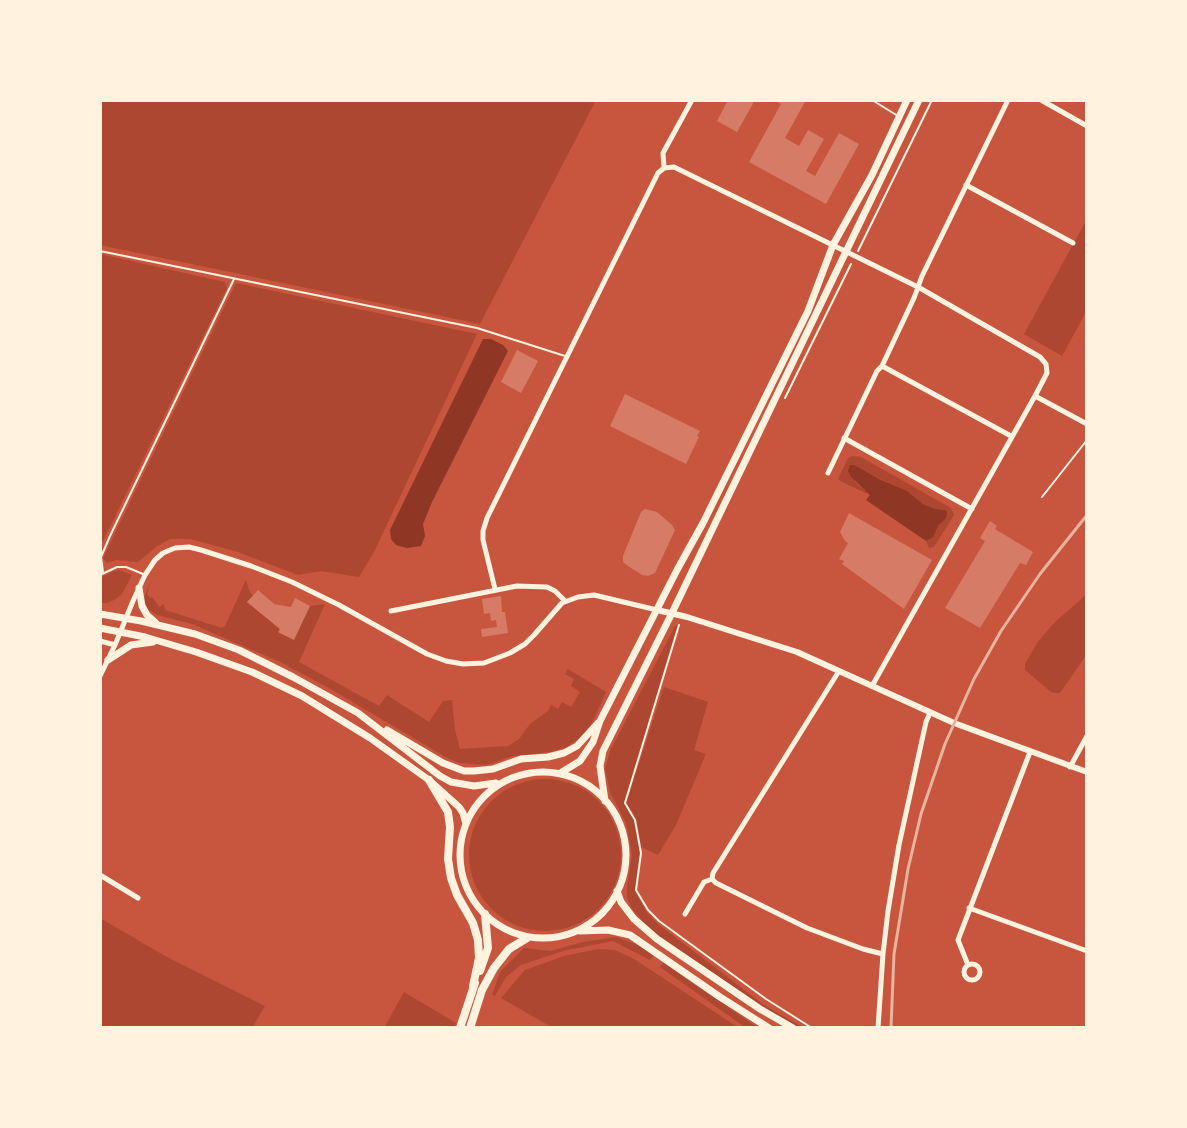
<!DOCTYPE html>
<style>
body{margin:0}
#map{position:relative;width:1187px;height:1128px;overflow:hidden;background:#c8553d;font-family:"Alegreya Sans",sans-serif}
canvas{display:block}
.frame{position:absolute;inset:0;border:102px solid #fff3e0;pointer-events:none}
</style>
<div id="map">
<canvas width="1187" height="1128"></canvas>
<div class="frame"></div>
</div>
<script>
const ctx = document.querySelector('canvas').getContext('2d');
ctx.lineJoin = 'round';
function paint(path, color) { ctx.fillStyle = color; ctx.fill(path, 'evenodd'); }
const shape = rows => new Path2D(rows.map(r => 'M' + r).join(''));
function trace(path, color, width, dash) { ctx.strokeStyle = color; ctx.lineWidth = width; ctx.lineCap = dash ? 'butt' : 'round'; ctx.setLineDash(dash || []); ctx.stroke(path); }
const green = shape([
 [100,100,596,100,480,324,100,245],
 [1087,219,1087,310,1062,356,1024,334],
 [100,254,225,282,227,288,100,547],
 [236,283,477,334,374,552,359,577,321,571,298,575,235,551,190,539,170,539,156,547,138,562,116,560,107,563,103,558],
 [852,456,861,457,951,508,954,515,934,547,929,548,926,541,943,520,945,510,935,509,923,504,911,494,864,471,854,481,870,495,840,481,838,479,848,458],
 [119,570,132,575,122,594,116,599,107,603,100,603,100,578,112,572],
 [151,580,147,594,150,598,152,597,159,607,164,604,165,610,222,628,225,626,246,580,249,590,253,596,247,602,280,629,279,633,293,639,310,606,325,604,299,662,379,706,387,695,429,722,443,701,452,700,455,730,460,749,508,746,519,739,530,724,548,711,551,705,558,709,562,702,571,707,580,692,571,686,574,679,565,674,568,669,606,692,590,727,581,737,567,747,550,752,513,756,486,765,460,763,449,759,329,688,280,662,192,624,157,615,149,610,144,603,144,598],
 [1087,594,1087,654,1060,693,1055,693,1051,692,1025,670,1025,664,1037,643,1054,623],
 [678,624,624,803,634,820,640,853,635,891,646,911,658,924,764,1005,804,1028,792,1028,655,935,633,910,627,898,627,886,632,855,626,823,610,792,605,769,610,751,674,628],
 [664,687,708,702,694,750,706,754,676,825,658,855,641,847,636,820,626,803],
 '469 855a76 76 0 1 1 152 0a76 76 0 1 1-152 0Z',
 [100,918,165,956,265,1006,252,1028,116,1028,111,1025,109,1028,100,1027],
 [616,937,646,948,654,955,650,960,613,941,563,951,521,965,506,977,495,996,492,995,500,972,524,948,550,951,583,942],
 [598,949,615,950,634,959,739,1028,553,1028,501,998,525,970,564,956],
 [664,962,751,1023,760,1028,746,1028,660,967],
 [404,992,456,1023,454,1028,384,1028]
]);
const water = shape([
 [483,339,491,339,503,345,508,351,432,502,423,524,425,536,421,546,407,548,396,545,391,539,390,530],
 [850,465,854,465,881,480,907,491,923,504,935,509,945,510,947,512,946,518,938,526,933,537,926,541,866,500,870,495,851,477,848,471]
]);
const building = shape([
 [728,100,755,100,737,132,717,121],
 [773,100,806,100,785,138,799,146,808,130,824,139,806,171,815,176,839,133,859,144,826,204,749,162,781,104],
 [517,350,538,361,521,393,501,382],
 [625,394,700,431,697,436,699,437,686,464,610,426],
 [645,509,657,512,672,525,675,530,655,573,648,576,642,575,628,566,623,562,623,556,641,512],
 [849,513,932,560,904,609,842,564,844,561,839,559,848,543,845,541,840,532],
 [990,521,997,526,995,529,1033,552,1026,565,1020,563,980,628,945,608,985,541,980,538],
 [258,590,274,604,291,607,295,598,310,606,294,640,278,632,280,629,247,602],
 [501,596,502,612,505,612,508,633,482,637,481,629,497,627,496,620,491,621,490,613,484,614,482,599]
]);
const path = shape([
 [858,251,932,100],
 [785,398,851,264],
 [679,625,625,803,635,820,641,853,636,890,648,910,659,921,766,999,812,1028]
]);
const service = shape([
 [872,100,898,116],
 [100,251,477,328,565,356],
 [1042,497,1087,440],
 [103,572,101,557,110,536,234,279],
 [100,575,117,567,126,567,143,574]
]);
const minor = shape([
 [1041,100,1087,126],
 [664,168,663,153,692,100],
 [966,185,1073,243],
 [882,366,1011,436],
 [1035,396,1087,424],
 [844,438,972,509],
 [828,473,877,371,882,366,914,298,922,276,1008,100],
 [495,589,483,540,483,531,487,518,658,173,664,168,674,167,918,287,1040,357,1046,364,1047,373,1035,396,872,686],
 [391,611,517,586,547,587,555,591,565,601],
 [100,641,115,645],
 [100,676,115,645,133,601,145,575,155,560,163,553,175,548,189,547,201,550,251,566,292,582,339,605,427,654,446,661,463,664,484,663,510,653,525,644,534,635,562,603,578,597,594,595,657,610],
 [1070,767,1087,736],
 [100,875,138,898],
 [712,879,716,883,807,928,863,949,883,954],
 [969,908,1087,951],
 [685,914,704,882,712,879,713,873,839,671],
 '964 972a8 8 0 1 1 16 0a8 8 0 1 1-16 0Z',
 [968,965,958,940,1030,752],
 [878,1028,883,954,888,911,899,845,926,722,930,713]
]);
const tertiary = shape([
 [657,610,687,617,797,652,954,723,1087,772]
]);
const primary = shape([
 [139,588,142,606,147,615,156,623],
 [100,614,141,621,195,634,239,650,293,677,358,713,440,776,451,782,474,786,496,783],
 [100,628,145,637,196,652,252,672,302,696,370,738,429,780,459,807,463,813,466,824],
 [108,660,131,645,153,642],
 [387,730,443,763,464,771,474,771,493,769,521,759,548,757,564,753,577,746,598,723],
 [562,772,580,761,593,742,600,721,677,570,703,523,808,311,833,245,872,175,907,100],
 '460 855a83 83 0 1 1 166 0a83 83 0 1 1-166 0Z',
 [605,801,600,766,603,751,672,613,919,100],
 [617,891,621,902,634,919,657,939,760,1009,793,1028],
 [580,931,608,930,630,935,720,997,769,1028]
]);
const trunk = shape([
 [429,780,448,812,450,827,448,859,451,878,457,895,473,923,478,940,479,958,473,986],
 [480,971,488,948,485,914],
 [460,1028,475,983],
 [470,1028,482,990,494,968,509,949,527,938]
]);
const rail = shape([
 [891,1028,894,954,908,869,921,814,945,744,974,679,1001,631,1040,574,1087,515]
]);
paint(green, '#ae4732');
paint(water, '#8f3625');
paint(building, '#d67c66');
trace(path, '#fff3e0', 2);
trace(service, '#fff3e0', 2);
trace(minor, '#fff3e0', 5);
trace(tertiary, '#fff3e0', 6);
trace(primary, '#fff3e0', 7);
trace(trunk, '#fff3e0', 8);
trace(rail, '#e9b49f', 3);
</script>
